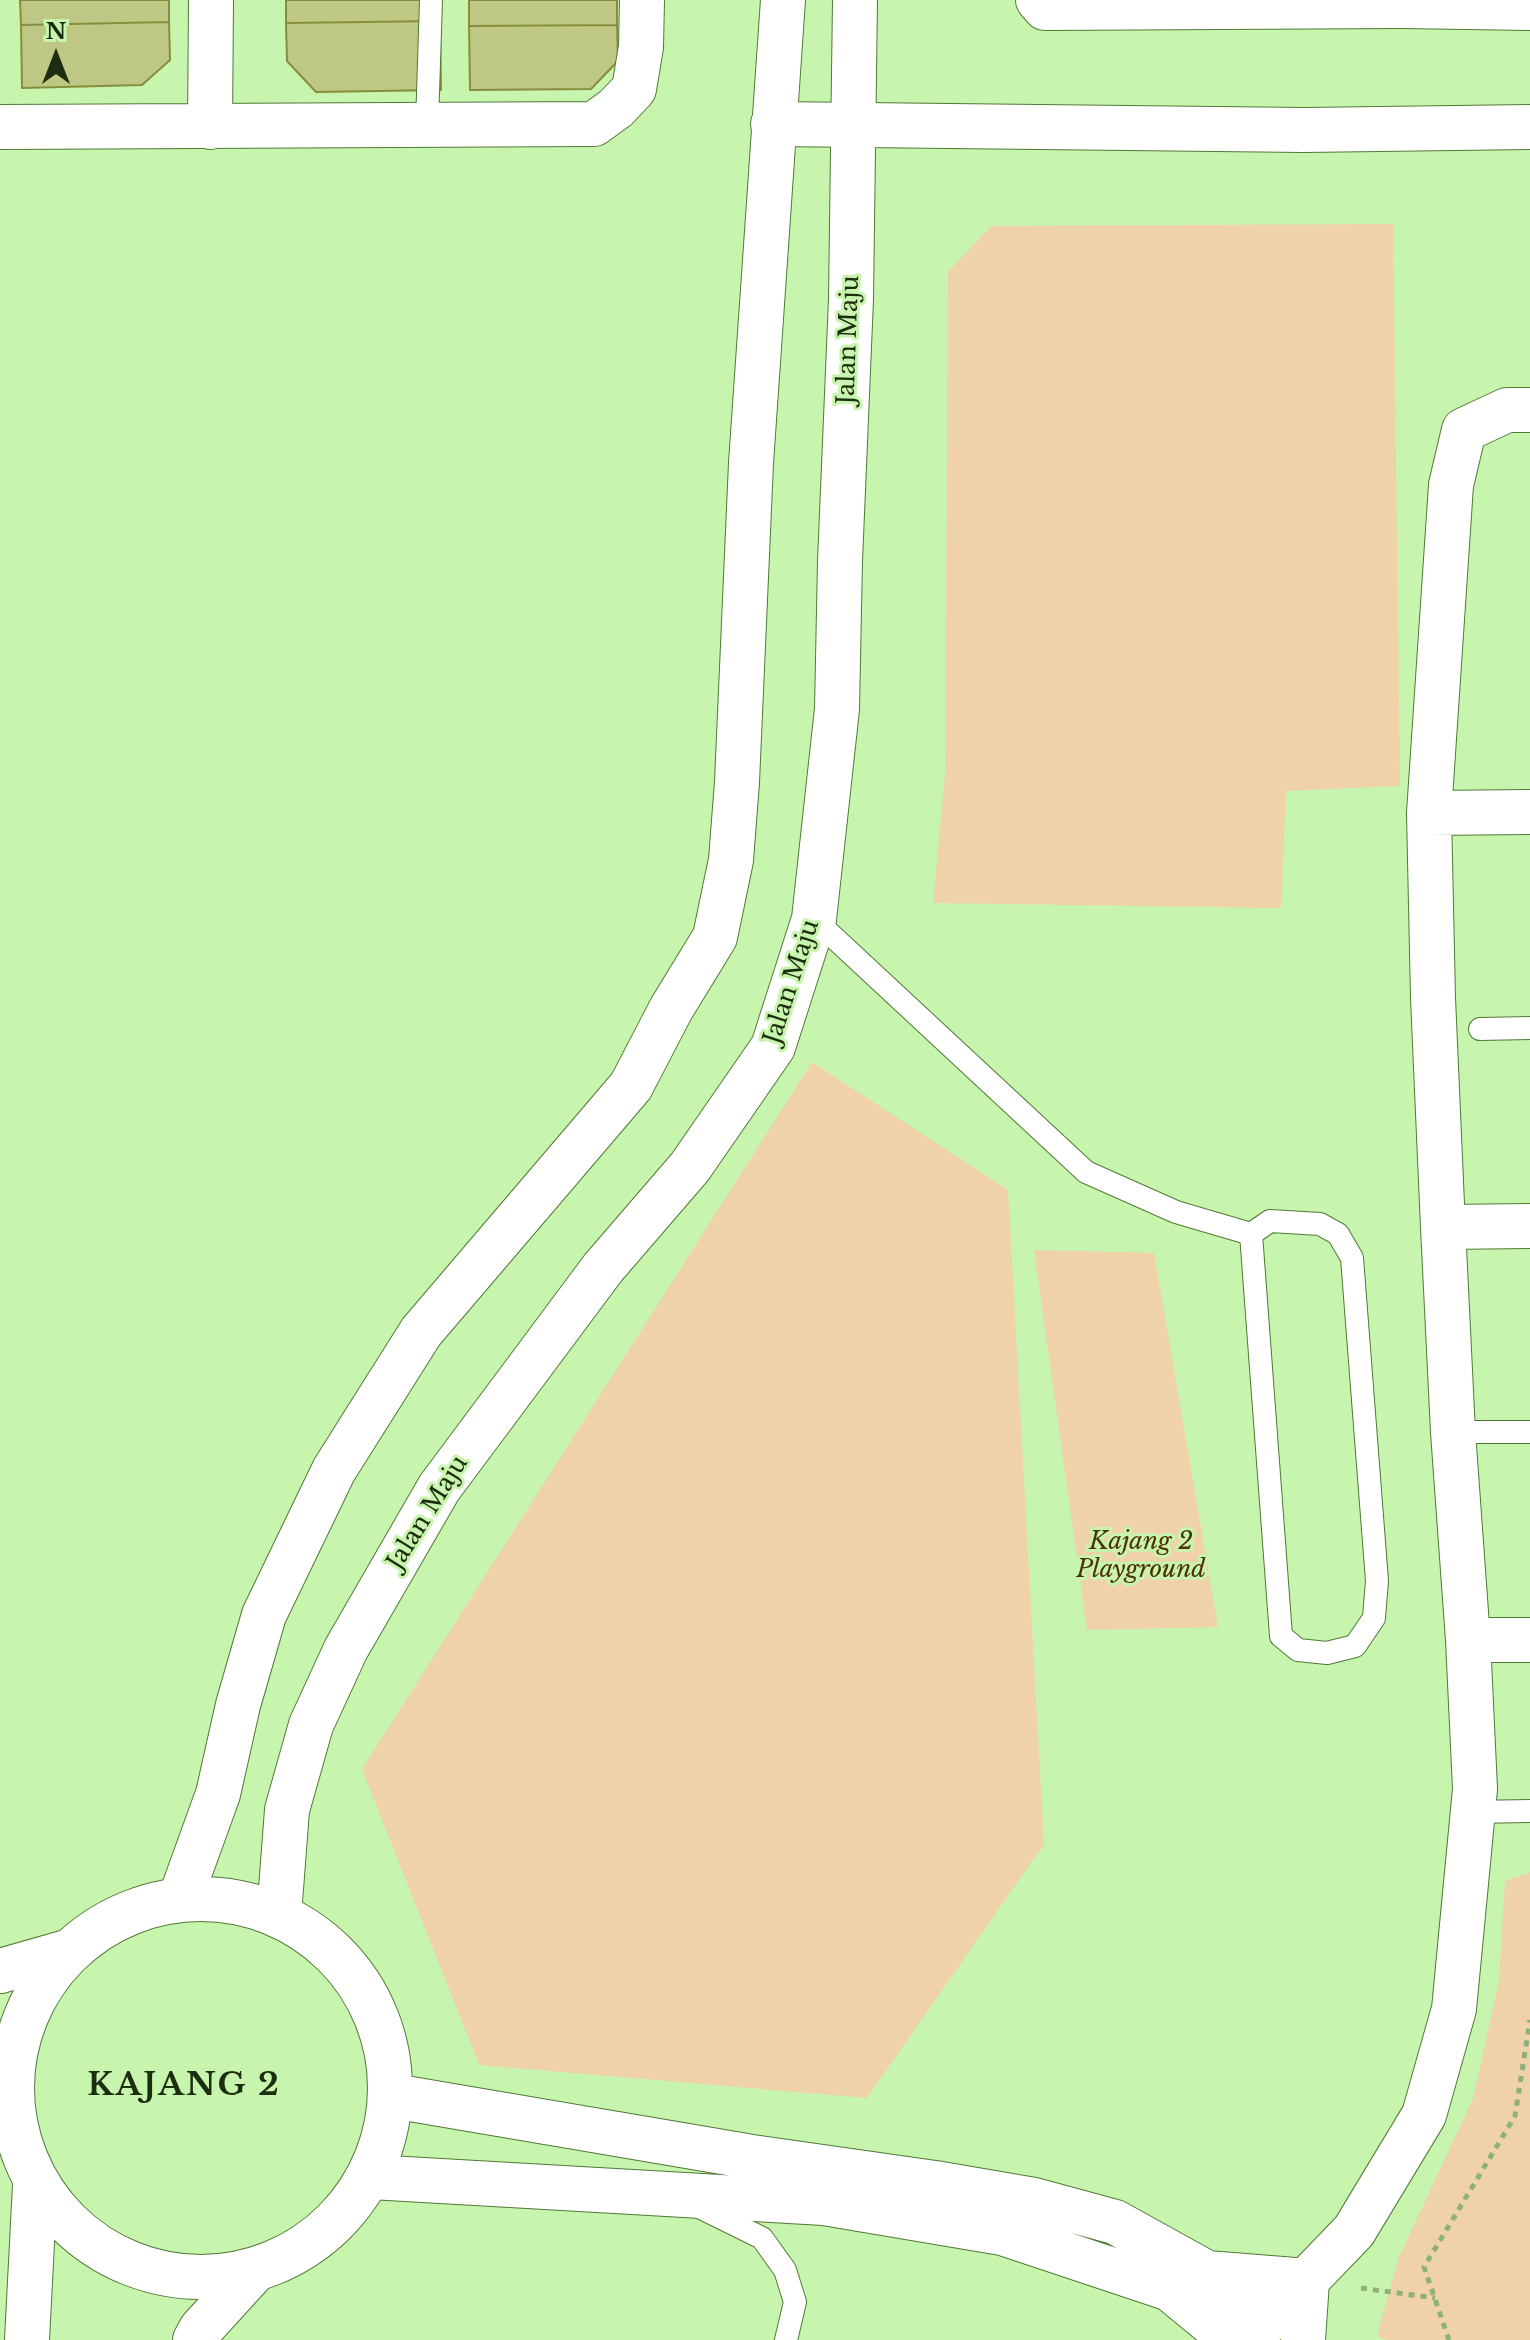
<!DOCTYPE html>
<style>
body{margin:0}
#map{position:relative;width:1530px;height:2340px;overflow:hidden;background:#c8f5ad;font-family:"Libre Baskerville",serif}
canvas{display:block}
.north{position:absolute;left:16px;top:16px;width:80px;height:80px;-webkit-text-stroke:6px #c8f5ad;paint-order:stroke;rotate:0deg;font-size:22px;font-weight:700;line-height:32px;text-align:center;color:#1c2d10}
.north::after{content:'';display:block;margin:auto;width:28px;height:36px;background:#1c2d10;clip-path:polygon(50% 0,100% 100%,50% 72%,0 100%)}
</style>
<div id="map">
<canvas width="1530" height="2340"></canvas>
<div class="north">N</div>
</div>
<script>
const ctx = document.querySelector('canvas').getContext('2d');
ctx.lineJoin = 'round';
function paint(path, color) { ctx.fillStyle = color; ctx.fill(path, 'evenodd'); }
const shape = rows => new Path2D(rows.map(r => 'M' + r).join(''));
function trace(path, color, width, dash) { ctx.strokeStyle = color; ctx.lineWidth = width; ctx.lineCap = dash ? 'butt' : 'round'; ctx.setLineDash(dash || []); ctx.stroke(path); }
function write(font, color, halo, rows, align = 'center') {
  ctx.font = font + ' "Libre Baskerville",serif'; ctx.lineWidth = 6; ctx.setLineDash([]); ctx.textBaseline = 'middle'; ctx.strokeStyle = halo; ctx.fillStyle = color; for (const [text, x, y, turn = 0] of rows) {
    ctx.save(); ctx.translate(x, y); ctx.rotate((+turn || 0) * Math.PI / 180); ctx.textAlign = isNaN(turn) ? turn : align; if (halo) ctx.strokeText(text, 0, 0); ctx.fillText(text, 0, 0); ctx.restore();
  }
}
const green = shape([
 [1393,224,1400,786,1286,791,1281,908,933,903,945,774,948,272,991,226],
 [812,1062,1008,1190,1044,1844,867,2098,479,2065,362,1769],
 [1034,1250,1154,1253,1218,1627,1087,1630],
 [1530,1872,1530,2340,1387,2340,1377,2336,1398,2259,1473,2099,1499,1981,1505,1881]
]);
const building = shape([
 [20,0,169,0,169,22,21,25,20,0],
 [286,0,440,0,440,21,286,23,286,0],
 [469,0,617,0,617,25,469,26,469,0],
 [440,21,441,90,316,92,287,61,286,23,440,21],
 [169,22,170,60,142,85,22,88,21,25,169,22],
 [617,25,618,61,591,89,470,90,469,26,617,25]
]);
const path = shape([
 [1361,2288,1435,2298],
 [1449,2340,1424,2267,1515,2116,1530,2020]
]);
const service = shape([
 [427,125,431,0],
 [814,919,1086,1172,1176,1212,1251,1234,1270,1221,1320,1224,1338,1234,1352,1258,1377,1581,1374,1618,1355,1646,1327,1653,1298,1650,1281,1636,1251,1234],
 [1480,1029,1530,1028],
 [1453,1432,1530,1432],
 [1472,1812,1530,1811],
 [699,2207,762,2238,785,2270,795,2302,786,2340]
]);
const minor = shape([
 [1038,0,1045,8,1402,6,1530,8],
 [773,124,1304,130,1530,127],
 [0,127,594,124,616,108,634,89,641,47,642,0],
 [210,127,211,0],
 [1429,813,1530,812],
 [1443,1227,1530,1226],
 [1468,1640,1530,1640],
 [393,2096,752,2157,935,2183,1034,2200,1115,2222,1207,2273,1265,2321],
 [371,2177,824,2203,1002,2233,1170,2289,1232,2340],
 [1207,2273,1307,2281,1303,2340],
 [1249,2340,1354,2231,1424,2115,1454,2009,1475,1789,1468,1640,1453,1432,1443,1227,1433,998,1429,813,1451,485,1464,430,1507,410,1530,410]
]);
const tertiary = shape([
 '12 2088a189 189 0 1 1 378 0a189 189 0 1 1-378 0Z',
 [180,1899,218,1794,238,1705,264,1615,334,1470,421,1332,631,1086,671,1009,715,937,731,860,737,782,751,463,783,0],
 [279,1915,287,1810,311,1725,346,1649,439,1488,603,1268,690,1167,773,1047,814,919,837,709,840,561,851,299,855,0],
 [27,2340,35,2185],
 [195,2340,201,2329,255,2270]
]);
const secondary = shape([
 [0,1971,67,1952],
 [0,2127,15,2136]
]);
const streetNames = [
 ["Jalan Maju",849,340,-88],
 ["Jalan Maju",792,982,-72],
 ["Jalan Maju",428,1513,-58]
];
const parkNames = [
 ["Kajang 2",1141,1542],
 ["Playground",1141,1570]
];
const districtNames = [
 ["KAJANG 2",184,2086]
];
paint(green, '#efd1aa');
paint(building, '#bfc785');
trace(building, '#868e3d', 2);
trace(service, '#517936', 24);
trace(minor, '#517936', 46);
trace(tertiary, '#517936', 46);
trace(secondary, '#517936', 46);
trace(path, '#8db178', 5, [6, 6]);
trace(service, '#fff', 22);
trace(minor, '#fff', 44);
trace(tertiary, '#fff', 44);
trace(secondary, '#fff', 44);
write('24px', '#1c2d10', '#c8f5ad', streetNames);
write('italic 24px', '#4f3303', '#c8f5ad', parkNames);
ctx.letterSpacing = '2px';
write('bold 32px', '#1c2d10', '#c8f5ad', districtNames);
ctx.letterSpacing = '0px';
</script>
